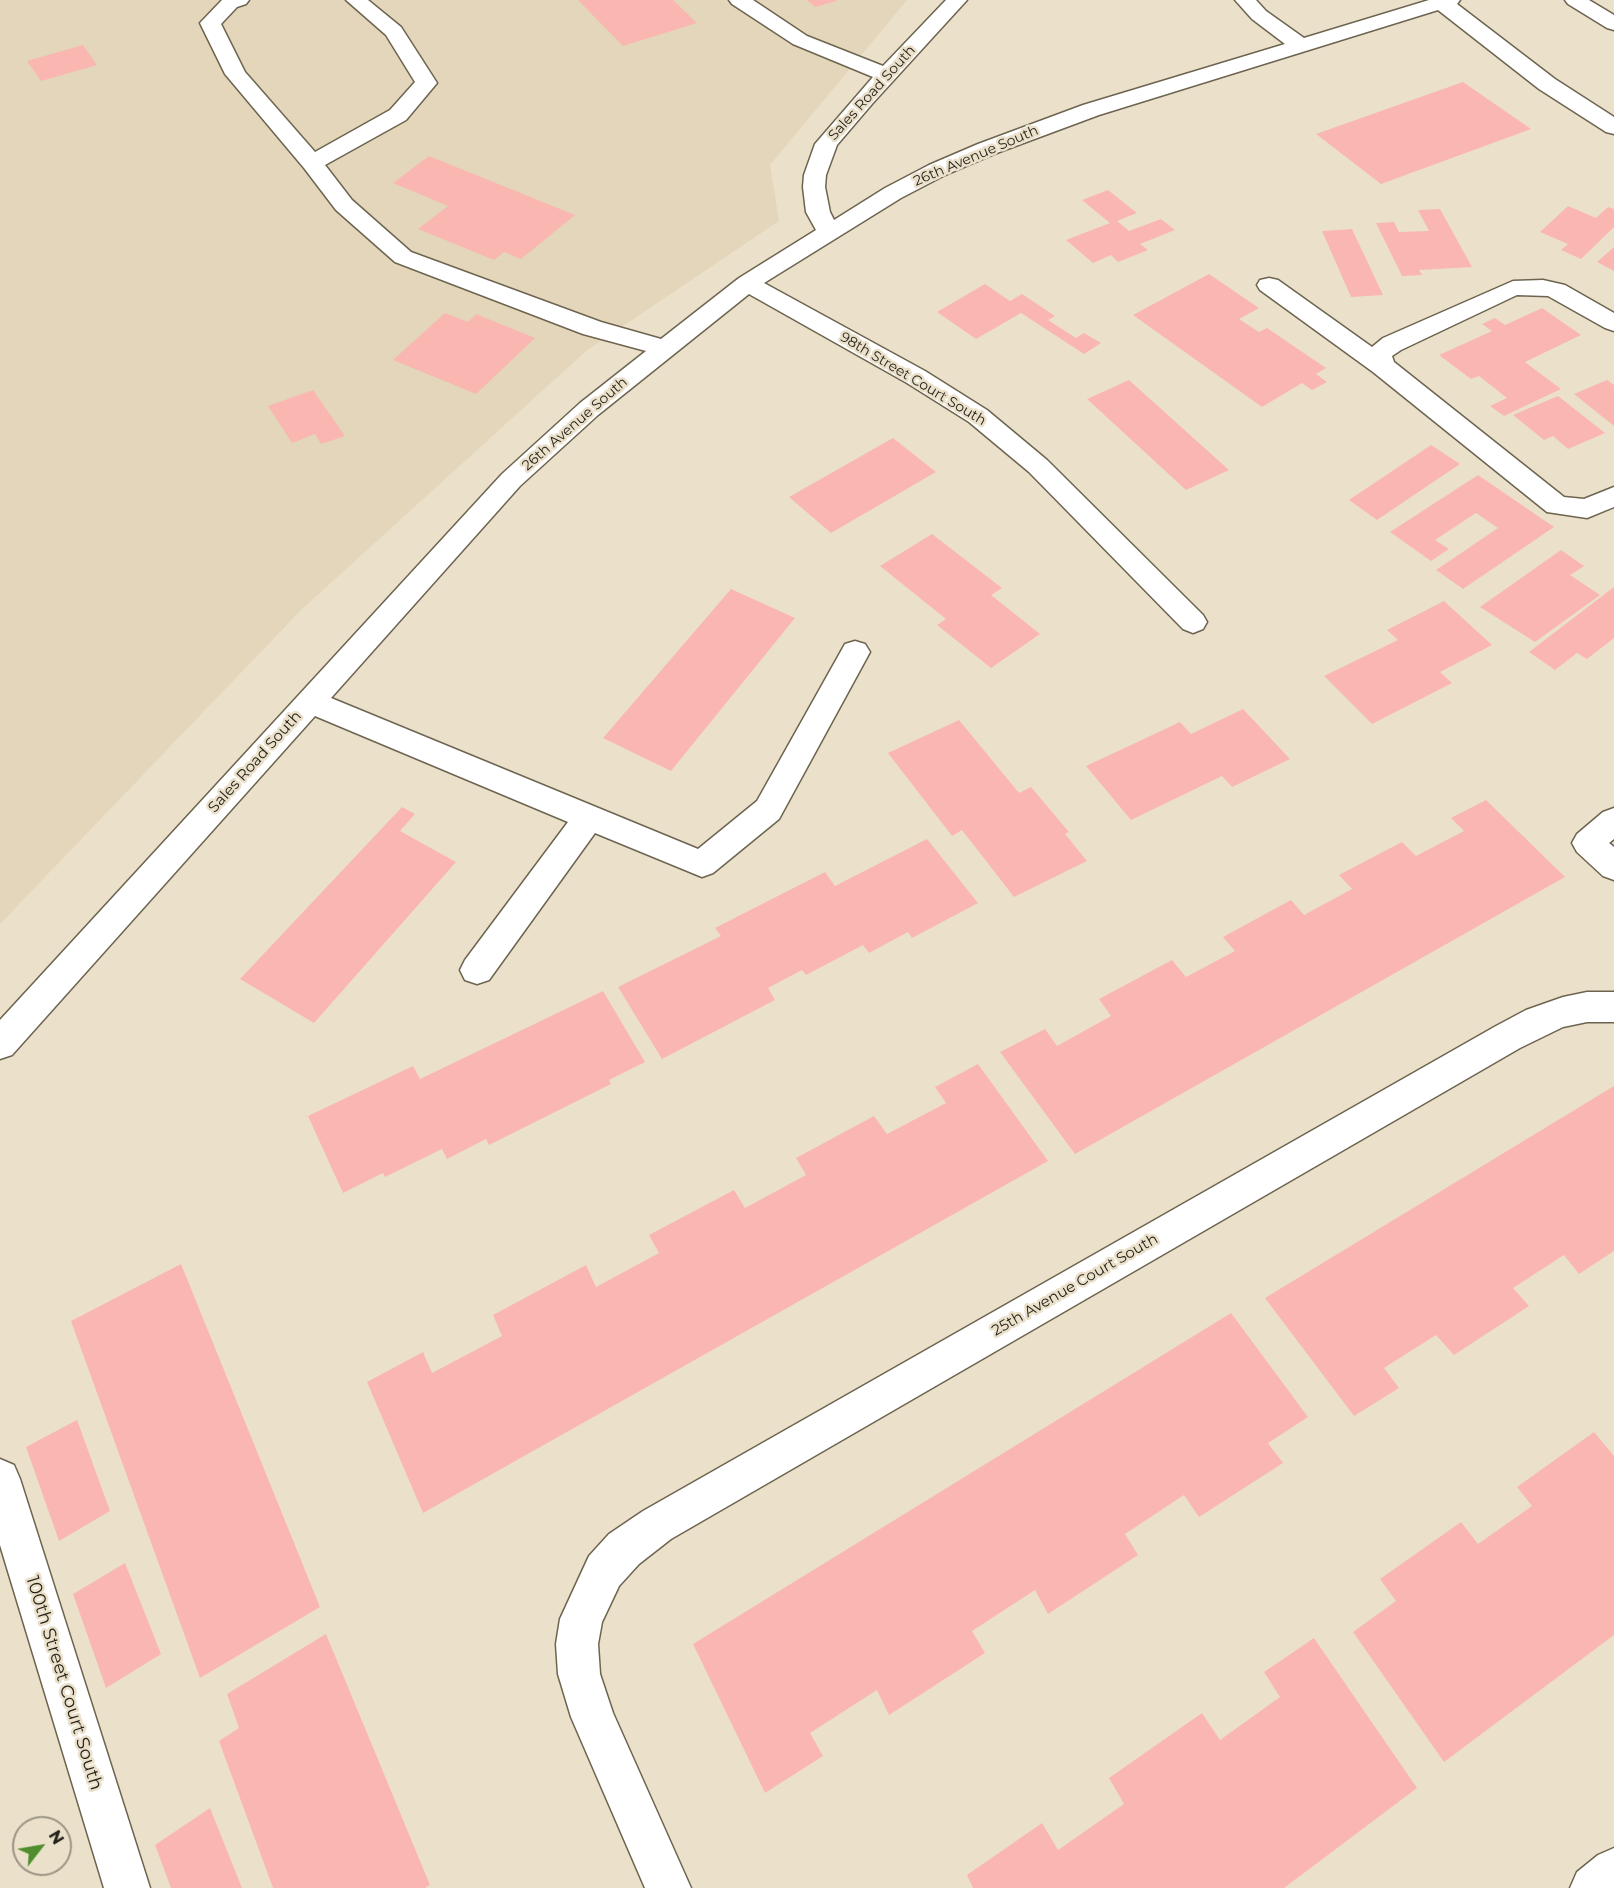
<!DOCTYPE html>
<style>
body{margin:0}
#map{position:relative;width:1614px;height:1888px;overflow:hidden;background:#ebe1cb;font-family:Montserrat,sans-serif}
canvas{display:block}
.north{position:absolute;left:12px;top:1816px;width:60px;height:60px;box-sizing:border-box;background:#ebe1cb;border:2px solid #9c9584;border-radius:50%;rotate:59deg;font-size:16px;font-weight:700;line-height:24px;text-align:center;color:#26231a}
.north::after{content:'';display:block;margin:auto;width:21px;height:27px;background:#4f8d2e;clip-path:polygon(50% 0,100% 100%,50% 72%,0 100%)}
</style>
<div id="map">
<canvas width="1614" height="1888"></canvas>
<div class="north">N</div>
</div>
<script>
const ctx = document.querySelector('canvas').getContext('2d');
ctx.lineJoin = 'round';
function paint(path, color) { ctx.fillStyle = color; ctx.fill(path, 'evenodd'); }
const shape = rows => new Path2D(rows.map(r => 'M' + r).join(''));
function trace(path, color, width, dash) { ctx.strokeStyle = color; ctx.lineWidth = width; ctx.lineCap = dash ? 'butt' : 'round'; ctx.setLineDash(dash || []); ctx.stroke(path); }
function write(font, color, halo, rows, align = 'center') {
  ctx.font = font + ' Montserrat,sans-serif'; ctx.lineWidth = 5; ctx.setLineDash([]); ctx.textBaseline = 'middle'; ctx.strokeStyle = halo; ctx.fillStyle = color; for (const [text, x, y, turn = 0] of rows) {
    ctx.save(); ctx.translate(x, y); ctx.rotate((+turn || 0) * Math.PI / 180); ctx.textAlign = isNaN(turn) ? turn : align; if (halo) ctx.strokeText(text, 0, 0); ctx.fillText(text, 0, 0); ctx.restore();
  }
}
const built = shape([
 [0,0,907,0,770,165,779,221,586,351,301,610,0,924]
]);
const building = shape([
 [578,0,673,0,697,23,623,46],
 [807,0,836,0,836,1,815,7],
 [83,45,97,65,41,81,27,61],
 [1463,82,1531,129,1381,184,1316,134],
 [429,156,575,215,521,259,504,252,494,260,418,229,448,206,393,183],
 [1108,190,1137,213,1117,221,1129,231,1161,219,1175,230,1140,244,1148,250,1118,262,1111,255,1093,263,1066,240,1110,223,1082,200],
 [1568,206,1596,218,1608,207,1614,209,1614,227,1581,259,1561,250,1568,244,1540,232],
 [1440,209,1472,267,1419,270,1422,275,1402,276,1376,223,1394,222,1399,232,1429,231,1418,210],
 [1352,229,1383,295,1351,297,1322,231],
 [1614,247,1614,271,1597,262],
 [1209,274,1259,308,1239,319,1259,332,1267,328,1326,368,1316,374,1327,382,1312,390,1302,383,1262,407,1133,315],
 [985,284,1010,301,1022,294,1055,316,1048,320,1076,338,1084,333,1101,343,1084,354,1021,313,976,339,937,312],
 [1542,308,1581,335,1525,362,1561,389,1504,416,1490,406,1507,398,1479,376,1471,379,1439,355,1492,331,1482,324,1495,318,1505,325],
 [445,313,468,322,476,314,535,338,476,394,393,360],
 [1129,380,1229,470,1186,490,1087,399],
 [1607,380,1614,385,1614,426,1574,394],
 [313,390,345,436,321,444,315,434,292,443,268,406],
 [1558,396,1605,433,1568,449,1553,436,1544,440,1513,415],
 [893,438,936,472,831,533,789,497],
 [1431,445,1460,464,1377,520,1349,500],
 [1478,475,1554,527,1463,589,1436,570,1498,528,1476,513,1435,540,1449,549,1431,561,1390,532],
 [932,534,1002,588,991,595,1040,634,991,668,937,625,946,619,880,566],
 [1561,550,1584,566,1570,575,1600,595,1535,642,1480,607],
 [1614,587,1614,638,1587,659,1577,653,1555,670,1529,652],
 [731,589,795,618,671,771,603,738],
 [1444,601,1492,645,1440,672,1452,683,1372,724,1324,676,1398,640,1387,630],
 [1243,709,1290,759,1232,787,1222,776,1131,820,1086,766,1180,722,1191,734],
 [959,720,1019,793,1031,787,1069,832,1065,834,1087,861,1014,897,962,830,952,836,888,753],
 [1486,800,1565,877,1075,1154,1000,1052,1045,1029,1057,1046,1111,1016,1099,999,1172,960,1186,977,1235,951,1223,937,1291,900,1304,915,1352,889,1339,875,1402,842,1416,856,1464,831,1451,818],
 [402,807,415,814,400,831,456,862,314,1023,240,979],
 [927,839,978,903,912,938,908,932,869,953,863,945,806,975,802,970,768,988,775,1000,662,1059,618,987,721,936,715,928,825,872,835,886],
 [603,991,645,1062,609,1080,611,1084,489,1145,486,1139,447,1159,442,1149,385,1177,383,1173,343,1193,308,1116,413,1066,420,1079],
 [978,1064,1048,1161,423,1513,367,1382,423,1352,432,1373,502,1336,493,1315,586,1265,596,1287,659,1253,649,1235,734,1190,745,1208,806,1175,796,1158,874,1116,887,1134,946,1103,935,1087],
 [1614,1086,1614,1251,1579,1274,1564,1255,1513,1288,1529,1306,1454,1355,1436,1335,1384,1368,1399,1388,1354,1416,1265,1298],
 [181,1264,320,1607,200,1678,71,1321],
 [1231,1313,1308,1417,1268,1443,1283,1463,1199,1517,1184,1495,1125,1534,1138,1555,1048,1614,1035,1590,972,1631,985,1653,889,1715,877,1690,810,1733,823,1756,765,1793,693,1644],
 [77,1420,110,1511,59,1541,26,1447],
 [1594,1432,1614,1456,1614,1635,1444,1762,1353,1632,1396,1601,1380,1579,1461,1522,1478,1544,1532,1506,1517,1487],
 [125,1563,161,1654,106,1688,73,1594],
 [326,1634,430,1885,425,1888,273,1888,219,1741,239,1728,227,1694],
 [1314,1638,1417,1788,1284,1888,973,1888,967,1875,1042,1823,1058,1850,1124,1804,1109,1778,1202,1713,1220,1740,1280,1697,1264,1672],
 [210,1808,242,1888,171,1888,155,1845]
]);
const minor = shape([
 [222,0,249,0,246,4,237,7,221,24,245,72,315,152,390,110,415,82,386,35,346,0,368,0,401,27,437,83,406,120,325,165,352,200,411,252,601,322,661,339,739,278,816,230,806,212,803,187,804,175,815,144,873,77,793,44,732,4,729,0,753,0,807,36,883,66,946,0,967,0,872,104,837,145,826,175,825,187,830,212,834,220,885,188,929,165,978,144,1083,105,1285,44,1252,19,1235,0,1256,0,1266,11,1304,38,1429,0,1460,0,1457,4,1555,79,1614,117,1614,134,1606,132,1539,89,1438,10,1099,115,994,154,945,175,901,198,764,283,925,371,987,410,1047,460,1203,615,1207,622,1203,629,1193,633,1183,629,1029,472,969,422,907,383,749,294,598,415,520,486,331,698,698,849,757,801,845,644,855,641,865,644,870,652,779,819,713,873,702,877,595,833,489,980,477,984,465,980,460,970,465,960,568,822,315,716,12,1055,0,1059,0,1020,502,474,580,403,646,351,583,334,395,262,336,210,304,168,225,74,200,23,222,0],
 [1565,0,1589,0,1614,15,1614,30,1607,28,1568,4,1565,0],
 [1269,278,1278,280,1372,347,1383,338,1513,281,1543,280,1565,285,1614,313,1614,331,1605,328,1548,296,1517,295,1401,350,1392,356,1394,362,1564,497,1584,499,1614,487,1614,507,1587,518,1547,512,1373,372,1260,290,1257,285,1260,280,1269,278],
 [1614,808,1614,839,1609,843,1614,847,1614,880,1603,876,1577,852,1572,843,1577,834,1603,812,1614,808],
 [1587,992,1614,992,1614,1022,1587,1022,1563,1027,1520,1048,671,1539,639,1564,619,1586,602,1622,598,1644,600,1674,613,1713,691,1888,645,1888,571,1717,558,1674,556,1644,560,1619,589,1556,609,1534,643,1511,1496,1026,1526,1010,1563,997,1587,992],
 [0,1459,14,1465,20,1479,150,1888,104,1888,0,1545,0,1459],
 [1614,1848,1614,1888,1570,1888,1577,1872,1598,1855,1614,1848]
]);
const farStreetnames = [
 ["Sales Road South",872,93,-48],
 ["26th Avenue South",976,156,-23],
 ["98th Street Court South",913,379,31],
 ["26th Avenue South",575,424,-41]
];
const streetNames = [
 ["Sales Road South",255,762,-48],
 ["25th Avenue Court South",1075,1285,-30]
];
const nearStreetnames = [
 ["100th Street Court South",64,1683,73]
];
paint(built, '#e3d6ba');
paint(building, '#fab7b1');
trace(minor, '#6d6450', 3);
paint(minor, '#fff');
write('14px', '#26231a', '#ebe1cb', farStreetnames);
write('15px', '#26231a', '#ebe1cb', streetNames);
write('18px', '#26231a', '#ebe1cb', nearStreetnames);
</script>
